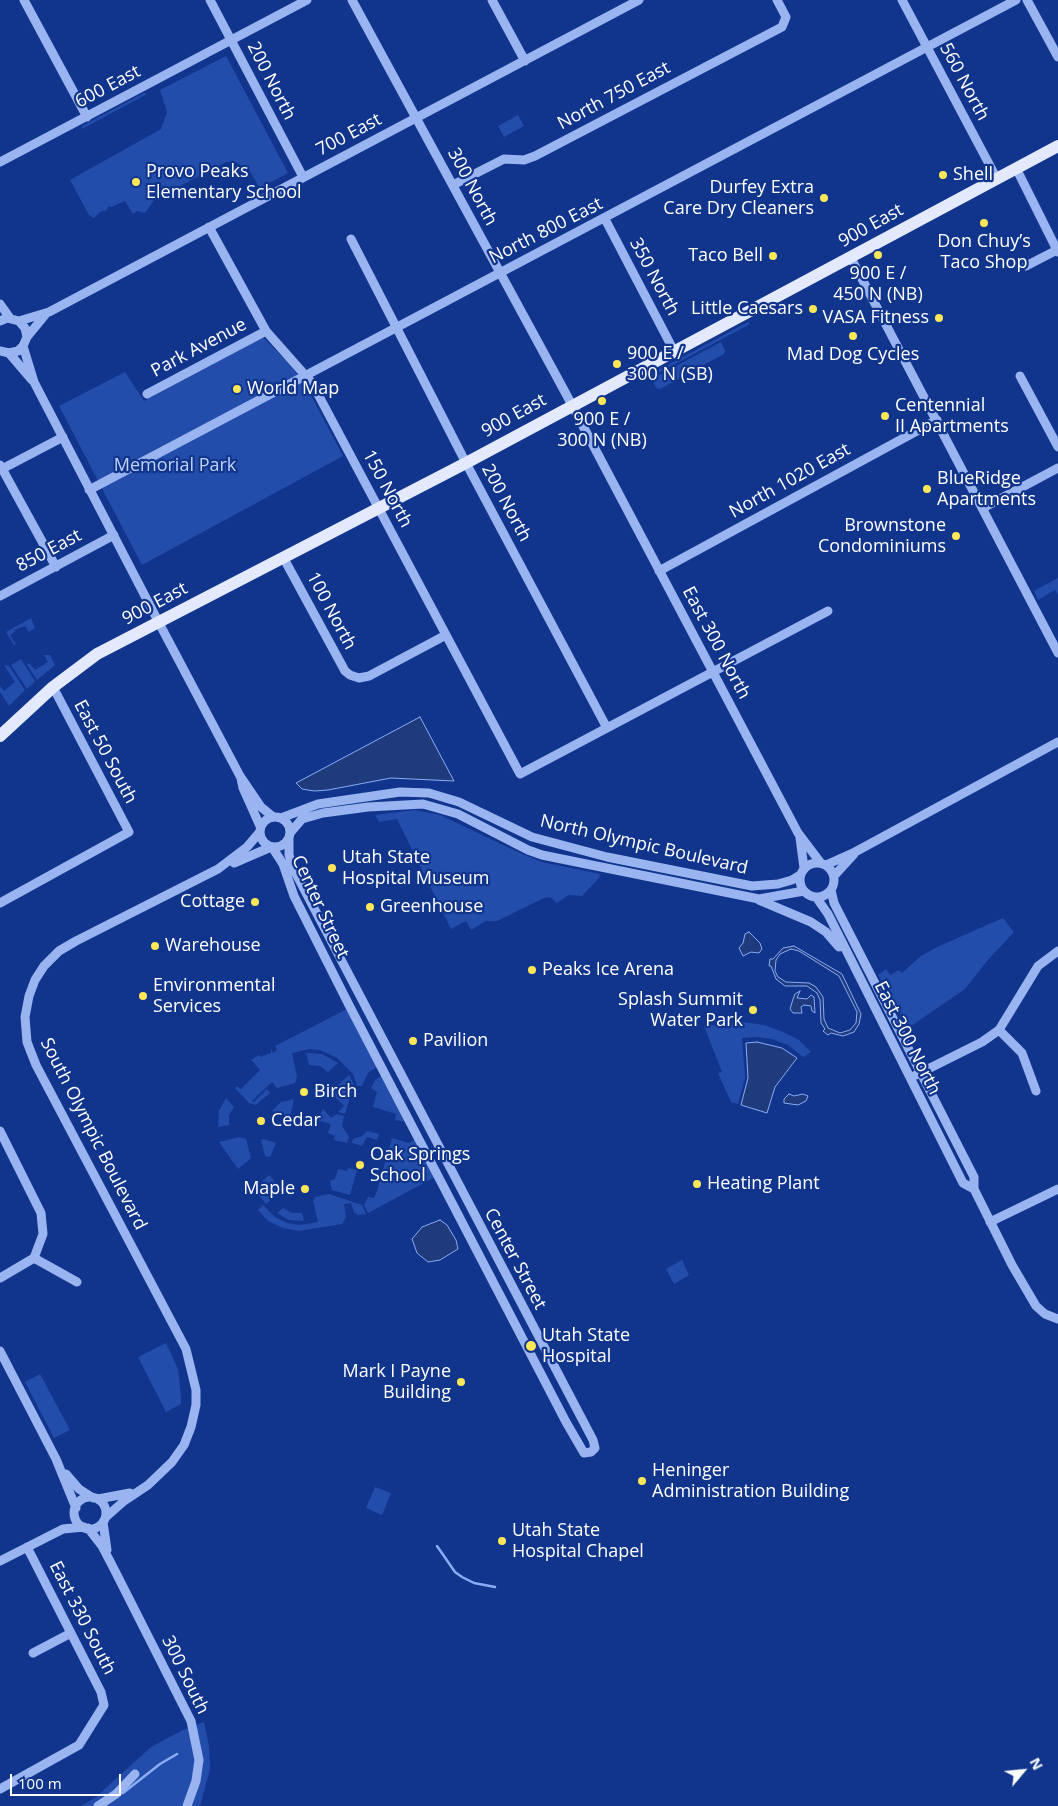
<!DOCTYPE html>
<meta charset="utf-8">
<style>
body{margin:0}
#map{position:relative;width:1058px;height:1806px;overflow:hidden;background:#11358c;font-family:"Open Sans",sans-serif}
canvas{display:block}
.north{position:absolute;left:998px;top:1746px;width:50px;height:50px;-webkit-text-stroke:4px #11358c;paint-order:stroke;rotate:62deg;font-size:14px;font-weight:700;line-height:20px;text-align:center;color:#fff}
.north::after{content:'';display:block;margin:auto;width:18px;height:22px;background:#fff;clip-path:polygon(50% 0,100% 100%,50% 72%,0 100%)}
.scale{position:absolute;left:10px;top:1774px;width:111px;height:22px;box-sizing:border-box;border:2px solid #fff;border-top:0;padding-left:6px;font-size:15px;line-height:18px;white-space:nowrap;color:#fff;-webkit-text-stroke:4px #11358c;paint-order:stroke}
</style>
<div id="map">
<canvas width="1058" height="1806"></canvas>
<div class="north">N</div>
<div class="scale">100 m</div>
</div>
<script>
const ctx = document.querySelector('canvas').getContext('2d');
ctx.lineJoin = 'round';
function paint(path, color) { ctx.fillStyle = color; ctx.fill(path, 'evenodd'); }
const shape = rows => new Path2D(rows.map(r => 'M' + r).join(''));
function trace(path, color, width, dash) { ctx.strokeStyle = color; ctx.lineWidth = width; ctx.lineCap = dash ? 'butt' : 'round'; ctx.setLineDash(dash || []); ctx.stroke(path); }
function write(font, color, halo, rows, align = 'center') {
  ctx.font = font + ' "Open Sans",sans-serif'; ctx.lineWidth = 4.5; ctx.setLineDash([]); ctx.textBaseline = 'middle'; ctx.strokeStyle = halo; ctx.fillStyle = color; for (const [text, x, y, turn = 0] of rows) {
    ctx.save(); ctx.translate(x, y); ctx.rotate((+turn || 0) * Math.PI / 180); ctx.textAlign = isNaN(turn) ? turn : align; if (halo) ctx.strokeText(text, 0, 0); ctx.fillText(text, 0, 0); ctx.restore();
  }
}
const green = shape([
 [226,56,288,173,260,188,249,170,235,162,226,162,155,199,145,213,137,211,133,214,125,201,111,207,108,206,107,210,100,212,94,218,89,215,70,180,161,129,167,112,160,90],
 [144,93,147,94,82,129,82,126],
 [518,115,524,126,504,137,498,126],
 [748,322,750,324,651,377,649,375],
 [263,337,291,366,306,386,343,456,142,565,59,406,125,372,144,401],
 [721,342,725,351,724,354,698,368,697,365,685,372,686,375,660,389,656,388,652,379],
 [1058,578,1058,595,1055,590,1038,600,1034,591],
 [31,618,35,628,29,632,25,626,14,630,15,632,10,635,16,644,14,645,6,632],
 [44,655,50,655,55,665,37,680,27,665,29,663,35,670,48,662],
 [21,659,35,681,27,689,11,665],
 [4,665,9,666,25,690,9,706,0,692,0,686,4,691,15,682],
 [415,810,440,815,522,854,542,862,600,874,599,878,582,896,569,895,557,903,550,897,544,898,497,921,486,921,471,930,466,921,451,929,397,819,379,822,375,815],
 [1003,918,1014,932,987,961,965,989,908,1028,878,975,886,969,890,975,899,970,902,973,921,956,937,947],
 [347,1009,377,1067,368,1073,362,1086,357,1086,353,1074,337,1058,320,1050,309,1049,292,1053,297,1077,295,1083,277,1088,272,1082,252,1101,254,1102,267,1089,270,1093,256,1105,249,1103,235,1088,237,1086,241,1089,260,1070,251,1060,259,1055,260,1057,271,1053,271,1048,273,1053,277,1050,275,1046],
 [742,1022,764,1025,783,1032,799,1040,811,1052,803,1057,788,1045,772,1039,757,1037,742,1038,745,1078,738,1104,731,1102,718,1073,722,1072,704,1026],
 [306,1053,322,1054,338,1063,328,1072,320,1066,309,1065],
 [349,1075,354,1085,345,1114,338,1112,344,1106,329,1091,333,1084,336,1087],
 [381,1076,406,1122,395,1120,396,1114,373,1107,377,1092,371,1088,375,1080],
 [226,1098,234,1107,229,1115,229,1125,218,1127,219,1111],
 [294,1099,290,1117,272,1111,281,1102],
 [323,1109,331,1118,337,1114,344,1116,342,1126,349,1137,347,1143,334,1140,335,1136,328,1133,331,1124,317,1120],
 [367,1131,379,1134,377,1140,367,1137,362,1146,352,1143,353,1139,362,1136],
 [239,1137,246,1139,251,1158,238,1169,219,1142],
 [392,1138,409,1143,415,1139,435,1177,368,1213,364,1205,368,1197,374,1198,377,1191],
 [263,1139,276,1143,270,1157,265,1156,261,1140],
 [348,1168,357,1170,350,1195,332,1190,330,1181,335,1179,338,1169,347,1171],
 [269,1175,280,1187,280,1192,266,1204,254,1189],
 [329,1194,362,1205,366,1214,358,1215,354,1212,351,1203,344,1204,346,1217,342,1224,299,1231,283,1228,268,1221,258,1210,263,1205,275,1217,287,1223,300,1225,318,1222,313,1201,315,1197],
 [283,1208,292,1213,302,1213,304,1221,289,1220,277,1213],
 [682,1260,689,1275,674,1284,666,1269],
 [166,1343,178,1369,181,1396,181,1404,166,1412,138,1357],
 [40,1374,70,1430,54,1438,25,1382],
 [375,1487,391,1493,382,1515,366,1508],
 [204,1722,209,1746,210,1769,200,1806,81,1806,96,1797,151,1747,183,1730]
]);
const water = shape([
 [420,717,454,781,391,778,328,790,314,791,302,789,296,783,420,717],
 [749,932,760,943,762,949,759,953,751,952,743,956,739,948,743,943,745,934,749,932],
 [794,946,842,974,861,1014,859,1024,854,1032,843,1036,831,1033,828,1035,823,1031,825,1029,821,1023,820,1000,817,993,807,986,785,986,776,979,771,966,769,966,770,959,773,959,783,948,794,946],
 [791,949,799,951,839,976,857,1012,856,1023,850,1030,840,1033,828,1028,824,1019,823,997,816,987,809,983,786,982,778,977,775,971,776,960,780,954,791,949],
 [800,991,797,998,807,999,811,995,814,997,815,1013,812,1011,811,1006,804,1005,801,1007,802,1013,793,1013,790,1009,793,999,795,994,800,991],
 [757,1042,782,1048,797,1058,775,1087,767,1113,741,1105,748,1078,746,1043,757,1042],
 [789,1094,794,1096,803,1094,808,1096,806,1101,798,1105,784,1103,784,1099,789,1094],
 [440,1220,447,1225,456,1240,458,1249,440,1260,428,1262,417,1253,412,1239,422,1227,440,1220]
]);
const stream = shape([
 [437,1546,455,1572,462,1577,474,1583,495,1587],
 [123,1793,160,1764,177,1754]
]);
const minor = shape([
 [24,0,87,117],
 [210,0,303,177],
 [352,0,565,392,798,833,820,862],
 [492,0,525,61],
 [902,0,997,179],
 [1027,0,1058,57],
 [0,162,307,0],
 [1016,168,1058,252],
 [453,185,504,159,524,160,535,156,782,27,786,17,777,0],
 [605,219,674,351],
 [209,227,266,331,312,383,520,774,828,611],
 [351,239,466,463,607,728],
 [851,258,1058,653],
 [1026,266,1057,250],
 [0,304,10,318],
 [0,321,7,318,19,321,25,328,27,337,23,346,18,351,9,353,0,351],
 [19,321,49,312,639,0],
 [27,337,45,315],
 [23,346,34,382,158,621,240,776,261,807,272,816],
 [9,353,32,380],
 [1020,376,1058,447],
 [147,394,266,331],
 [0,465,56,567],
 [0,470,63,437],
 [89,490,1016,0],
 [983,508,1058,468],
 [283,557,345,671,350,675,359,678,369,676,446,635],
 [659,571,937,420],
 [0,596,114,535],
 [241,778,243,788,260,826],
 '260 832a15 15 0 1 1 30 0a15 15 0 1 1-30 0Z',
 [281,818,318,804,400,792,429,793,459,802,532,837,607,857,752,886,778,884,792,880,800,875],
 [290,833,302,819,323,813,368,807,423,804,458,814,528,850,542,855,759,899,804,891],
 [800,838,804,868],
 [272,847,283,864,294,896,349,1005,566,1422,584,1453,591,1452,595,1448,593,1440,294,870,289,855,289,837],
 '800 880a17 17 0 1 1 34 0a17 17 0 1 1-34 0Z',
 [234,863,271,847],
 [826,865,855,852,1058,742],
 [834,876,854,854],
 [831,890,834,903,974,1177,974,1189,1012,1265,1036,1306,1045,1314,1058,1319],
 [816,897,828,914,963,1183,974,1189],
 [759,900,811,922,826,932,839,947],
 [0,903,129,832,53,687],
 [999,1030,1022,1053,1036,1091],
 [916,1075,982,1042,999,1030,1038,966,1058,951],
 [0,1131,41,1213,43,1234,34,1258],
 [990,1222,1058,1189],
 [34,1258,77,1282],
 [0,1278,34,1258],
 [0,1351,56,1459,76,1508],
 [66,1474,79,1489,93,1498],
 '74 1513a16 16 0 1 1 32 0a16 16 0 1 1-32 0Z',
 [98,1499,130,1493],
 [106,1517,124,1501,148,1485,172,1462,184,1445,191,1427,196,1405,196,1390,186,1349,36,1065,27,1042,25,1017,29,996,35,980,44,966,59,951,76,941,218,869,247,847,259,833],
 [103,1522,107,1550],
 [88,1528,102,1546,114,1569,191,1721,199,1760,196,1781,187,1806],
 [0,1561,63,1529,84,1527],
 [33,1653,71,1633],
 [0,1789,79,1745,104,1705,101,1692,27,1547],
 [98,1806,116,1794,135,1774]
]);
const major = shape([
 [0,736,53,687,97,654,466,463,1058,146]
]);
const markers = [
 [943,175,5,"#ffe759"],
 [136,182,5,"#ffe759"],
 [824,198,5,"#ffe759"],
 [984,223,5,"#ffe759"],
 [878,255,5,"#ffe759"],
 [773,256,5,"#ffe759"],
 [813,309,5,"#ffe759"],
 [939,318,5,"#ffe759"],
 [853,336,5,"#ffe759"],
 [617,364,5,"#ffe759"],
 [237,389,5,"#ffe759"],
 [602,401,5,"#ffe759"],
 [885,416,5,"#ffe759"],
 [927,489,5,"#ffe759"],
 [956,536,5,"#ffe759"],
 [332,868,5,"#ffe759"],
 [255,902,5,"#ffe759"],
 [370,907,5,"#ffe759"],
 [155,946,5,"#ffe759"],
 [532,970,5,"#ffe759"],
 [143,996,5,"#ffe759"],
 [753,1010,5,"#ffe759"],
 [413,1041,5,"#ffe759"],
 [304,1092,5,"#ffe759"],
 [261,1121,5,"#ffe759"],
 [360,1165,5,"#ffe759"],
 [697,1184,5,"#ffe759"],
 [305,1189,5,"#ffe759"],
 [531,1346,6,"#ffe759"],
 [461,1382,5,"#ffe759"],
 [642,1481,5,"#ffe759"],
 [502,1541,5,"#ffe759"]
];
const streetNames = [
 ["200 North",271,81,63],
 ["560 North",964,82,62],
 ["600 East",108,87,-28],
 ["North 750 East",614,96,-28],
 ["700 East",349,135,-28],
 ["300 North",472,187,62],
 ["900 East",871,226,-29],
 ["North 800 East",546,231,-27],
 ["350 North",654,277,62],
 ["Park Avenue",199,348,-28],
 ["900 East",514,416,-29],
 ["North 1020 East",790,481,-29],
 ["150 North",387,489,62],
 ["200 North",506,503,62],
 ["850 East",49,551,-28],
 ["900 East",155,604,-28],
 ["100 North",331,611,62],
 ["East 300 North",716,643,62],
 ["East 50 South",105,752,62],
 ["North Olympic Boulevard",644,845,13],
 ["Center Street",320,907,65],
 ["East 300 North",907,1038,63],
 ["South Olympic Boulevard",93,1134,63],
 ["Center Street",515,1259,62],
 ["East 330 South",82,1618,63],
 ["300 South",185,1675,64]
];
const poiNames = [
 ["Provo Peaks",146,172],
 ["Elementary School",146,193],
 ["Shell",953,175],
 ["Durfey Extra",814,188,"right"],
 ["Care Dry Cleaners",814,209,"right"],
 ["Don Chuy’s",984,242,"center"],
 ["Taco Shop",984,263,"center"],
 ["Taco Bell",763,256,"right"],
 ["900 E /",878,274,"center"],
 ["450 N (NB)",878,295,"center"],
 ["Little Caesars",803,309,"right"],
 ["VASA Fitness",929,318,"right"],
 ["900 E /",627,354],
 ["300 N (SB)",627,375],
 ["Mad Dog Cycles",853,355,"center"],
 ["World Map",247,389],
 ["Centennial",895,406],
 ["II Apartments",895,427],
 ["900 E /",602,420,"center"],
 ["300 N (NB)",602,441,"center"],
 ["BlueRidge",937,479],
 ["Apartments",937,500],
 ["Brownstone",946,526,"right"],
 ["Condominiums",946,547,"right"],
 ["Utah State",342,858],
 ["Hospital Museum",342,879],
 ["Cottage",245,902,"right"],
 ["Greenhouse",380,907],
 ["Warehouse",165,946],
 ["Peaks Ice Arena",542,970],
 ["Environmental",153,986],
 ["Services",153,1007],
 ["Splash Summit",743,1000,"right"],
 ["Water Park",743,1021,"right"],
 ["Pavilion",423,1041],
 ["Birch",314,1092],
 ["Cedar",271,1121],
 ["Oak Springs",370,1155],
 ["School",370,1176],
 ["Heating Plant",707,1184],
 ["Maple",295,1189,"right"],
 ["Utah State",542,1336],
 ["Hospital",542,1357],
 ["Mark I Payne",451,1372,"right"],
 ["Building",451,1393,"right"],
 ["Heninger",652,1471],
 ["Administration Building",652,1492],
 ["Utah State",512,1531],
 ["Hospital Chapel",512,1552]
];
const parkNames = [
 ["Memorial Park",175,466]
];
paint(green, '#234dab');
paint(water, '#203b7c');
trace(water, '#8aacf5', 1);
trace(stream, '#8aacf5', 2.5);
trace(minor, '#99b4f1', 9);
trace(major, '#e3eaff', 12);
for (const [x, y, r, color] of markers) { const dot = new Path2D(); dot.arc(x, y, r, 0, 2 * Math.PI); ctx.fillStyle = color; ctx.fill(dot); trace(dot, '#11358c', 2); }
write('18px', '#fff', '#11358c', streetNames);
write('18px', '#fff', '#11358c', poiNames, 'left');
write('18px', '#bfd2fd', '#11358c', parkNames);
</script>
